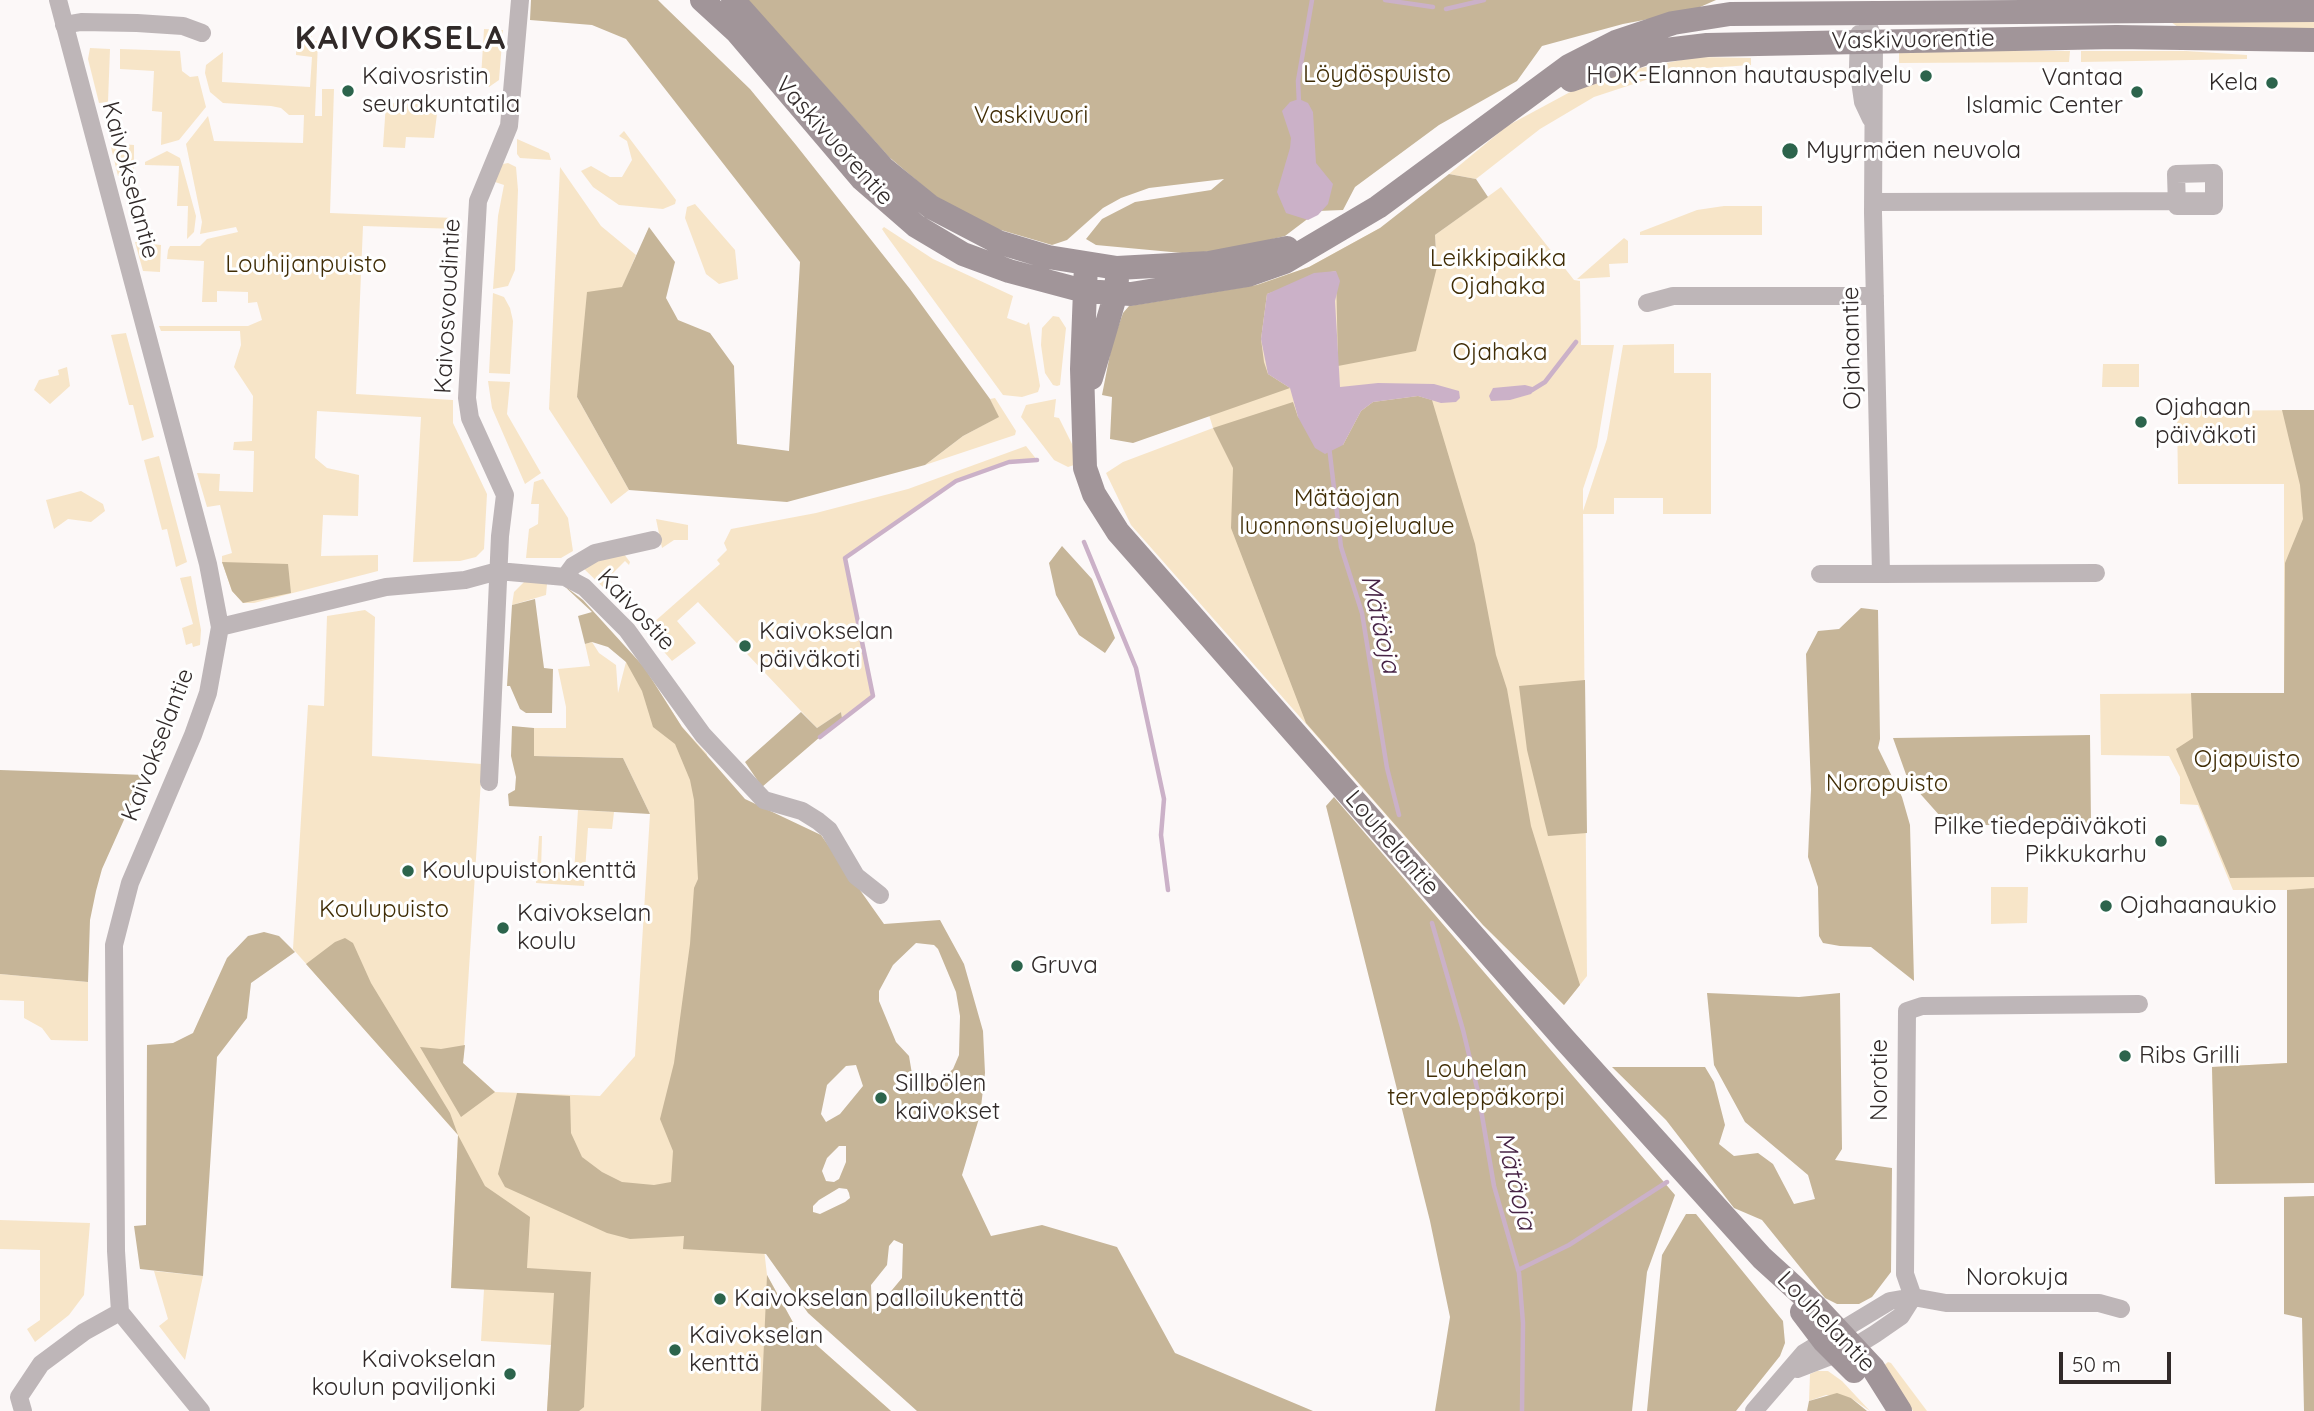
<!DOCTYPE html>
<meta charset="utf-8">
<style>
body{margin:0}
#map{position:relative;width:2314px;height:1411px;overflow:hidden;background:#fcf8f8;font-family:Quicksand,sans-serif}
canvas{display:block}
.scale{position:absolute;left:2059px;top:1352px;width:112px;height:32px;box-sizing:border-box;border:4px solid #312a29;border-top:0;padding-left:9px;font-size:21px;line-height:24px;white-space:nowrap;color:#312a29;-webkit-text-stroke:5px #fff;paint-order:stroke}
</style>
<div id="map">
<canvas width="2314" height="1411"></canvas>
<div class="scale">50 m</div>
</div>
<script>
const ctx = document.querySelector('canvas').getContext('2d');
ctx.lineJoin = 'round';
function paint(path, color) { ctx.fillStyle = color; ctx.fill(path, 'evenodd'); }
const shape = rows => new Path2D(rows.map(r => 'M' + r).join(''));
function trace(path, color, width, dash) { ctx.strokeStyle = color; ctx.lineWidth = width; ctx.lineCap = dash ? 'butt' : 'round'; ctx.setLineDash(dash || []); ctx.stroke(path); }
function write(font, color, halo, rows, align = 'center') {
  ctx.font = font + ' Quicksand,sans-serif'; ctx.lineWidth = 6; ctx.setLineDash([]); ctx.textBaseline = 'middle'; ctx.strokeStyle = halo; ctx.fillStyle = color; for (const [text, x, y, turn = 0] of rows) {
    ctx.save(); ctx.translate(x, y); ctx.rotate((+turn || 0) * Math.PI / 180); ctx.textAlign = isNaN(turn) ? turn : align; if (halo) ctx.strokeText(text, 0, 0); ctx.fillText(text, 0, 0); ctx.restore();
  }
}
const green = shape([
 [2314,20,2314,29,2182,30,2171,22],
 [484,29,503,30,499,80,489,87,481,78],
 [297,30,312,31,312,41,318,41,315,116,322,116,322,89,334,89,330,213,454,218,457,224,457,229,363,226,356,394,453,400,453,423,487,494,484,549,476,557,460,561,413,562,421,417,317,411,315,458,327,468,359,475,358,516,323,515,321,556,378,555,378,571,254,603,243,603,232,591,222,562,222,556,232,553,220,505,207,507,197,473,220,474,219,491,253,492,254,451,233,450,234,442,252,441,253,396,234,367,241,345,240,331,161,331,159,326,248,326,262,320,257,302,248,303,248,292,217,291,217,302,202,302,204,261,167,259,168,250,170,246,200,246,207,239,238,232,236,227,200,234,202,222,186,144,208,116,214,141,303,143,304,115,289,115,281,108,271,106,223,103,210,92,205,73,206,65,223,52,222,82,310,87,312,57,296,55],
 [90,48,110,49,108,102,99,103,88,59],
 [120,49,180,51,182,71,190,77,198,76,206,107,179,140,161,145,162,112,152,111,154,71,120,69],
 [1899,51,2070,51,2069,62,1899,63],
 [2081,51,2186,51,2247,55,2247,59,2081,62],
 [1697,57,1751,58,1751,65,1676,70,1594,97,1540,129,1476,179,1449,174,1507,126,1572,91,1630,70],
 [386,103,423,104,423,112,437,114,434,138,406,137,405,148,383,147],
 [624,131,676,200,675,204,663,209,619,205,593,187,581,171,591,166,610,177,622,177,632,160,627,141,619,136],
 [517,139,549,153,551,160,520,158,517,154],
 [110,143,134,145,134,177,118,176],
 [167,151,180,158,196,216,194,232,187,239,188,206,177,206,179,166,145,165,145,162],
 [508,163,516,167,518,190,515,270,508,286,493,289,498,216,504,185,492,181,503,164],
 [560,167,601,226,636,255,577,397,629,490,611,504,549,409],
 [1501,187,1574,280,1580,281,1581,345,1614,345,1597,447,1583,489,1583,511,1607,439,1623,345,1674,344,1674,373,1711,373,1711,514,1663,514,1663,498,1614,498,1614,514,1583,514,1587,976,1564,1005,1483,925,1131,525,1106,473,1123,462,1213,428,1209,415,1152,436,1217,292,1257,285,1309,267,1380,228,1437,267,1435,235],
 [695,204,735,250,738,279,719,284,706,274,685,218,687,207],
 [1724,206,1762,206,1762,235,1640,235,1640,232,1697,210],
 [884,227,933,259,1013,296,1007,318,1026,325,1029,322,1040,386,1038,392,1022,397,1003,395,886,235,882,229],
 [1624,238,1628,241,1628,263,1609,264,1610,277,1577,279],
 [135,242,161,245,160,272,143,271],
 [493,293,504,297,510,308,513,321,510,374,489,373],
 [1053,316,1059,317,1066,328,1060,385,1057,386,1053,385,1045,373,1041,345,1042,328],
 [126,333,154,437,142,441,133,405,129,405,111,335],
 [2103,364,2139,364,2139,387,2102,387],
 [67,367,70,386,50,404,34,390,39,380,59,375,58,370],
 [488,381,510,382,507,414,541,473,525,484,492,408],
 [995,398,1016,431,1015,435,925,465,963,436,998,417,990,399],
 [1056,399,1054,417,1059,418,1073,446,1074,465,1068,467,1054,460,1021,417,1026,405],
 [2314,410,2314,1183,2215,1184,2212,1067,2287,1063,2287,890,2233,890,2198,805,2180,804,2180,777,2169,756,2101,755,2100,694,2284,693,2284,484,2178,484,2177,411],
 [1026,446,1037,460,1009,462,956,481,845,558,873,696,842,718,841,712,817,728,698,602,677,621,696,643,672,661,645,630,720,564,717,560,727,550,724,543,731,529,816,513,908,489],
 [159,456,187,562,176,567,167,529,162,530,144,460],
 [543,479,568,518,573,551,561,558,526,558,529,529,538,524,539,504,531,504,534,482],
 [81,491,103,504,105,511,91,522,68,519,54,529,46,500],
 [656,519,688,525,688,540,674,540,662,548],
 [624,554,630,562,629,565,625,561,608,578,612,583,605,589,582,567,585,563],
 [191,576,201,630,200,645,193,647,192,643,186,645,182,628,193,624,180,578],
 [526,580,547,584,546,595,512,605,514,592],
 [365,610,375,617,372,756,482,764,463,1063,495,1092,600,1096,635,1056,650,814,623,758,533,756,534,728,566,728,566,707,558,669,590,666,585,644,592,642,599,653,616,665,618,693,626,662,614,639,644,667,682,727,707,754,767,1275,795,1326,891,1411,547,1411,551,1345,481,1341,484,1289,451,1288,458,1135,293,949,308,705,324,706,327,616],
 [578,810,614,812,612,829,588,828,584,886,536,883,539,836,542,836,541,871,574,873],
 [1991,887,2028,887,2027,923,1991,924],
 [0,974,88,982,88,1041,51,1040,42,1028,24,1018,24,1001,0,1000],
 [0,1220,90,1223,84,1295,69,1315,35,1342,27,1329,40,1320,40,1250,0,1249],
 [154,1271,203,1276,185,1360,159,1326,168,1319],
 [1888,1362,1891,1363,1927,1411,1913,1411,1881,1368],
 [1817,1371,1828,1371,1842,1381,1870,1411,1851,1398,1826,1395,1809,1401,1810,1374]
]);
const forest = shape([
 [531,0,658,0,665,7,750,89,796,145,910,289,990,399,999,417,963,436,925,465,787,502,629,490,577,397,587,292,622,287,649,227,675,262,666,298,678,320,710,333,734,366,737,444,789,451,800,262,626,39,592,25,530,20],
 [748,0,1716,0,1691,11,1623,24,1542,46,1517,81,1439,125,1355,187,1343,210,1318,211,1285,236,1224,251,1182,253,1096,245,1086,239,1102,219,1135,202,1211,190,1224,179,1149,188,1121,198,1103,208,1067,240,1052,245,994,228,935,196,889,157],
 [1449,174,1476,179,1488,197,1435,235,1437,267,1416,351,1338,366,1336,271,1331,272,1267,294,1261,339,1264,362,1268,374,1290,388,1133,443,1110,439,1112,397,1102,395,1112,344,1123,313,1129,306,1257,285,1309,267,1380,228],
 [1418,396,1432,400,1475,544,1496,655,1507,689,1531,826,1580,985,1564,1005,1483,925,1306,723,1231,528,1233,468,1213,428,1293,402,1298,417,1343,445,1361,411,1373,402],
 [2282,410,2314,410,2314,877,2230,878,2176,749,2193,738,2191,693,2284,693,2285,563,2303,519,2300,485],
 [1062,546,1092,579,1115,638,1105,653,1079,635,1056,595,1049,563],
 [222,562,288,564,291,593,243,603,232,591],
 [562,584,583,600,644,667,682,727,745,799,821,835,884,924,940,920,964,964,983,1031,985,1073,980,1115,962,1175,991,1236,1042,1225,1117,1247,1175,1353,1313,1411,917,1411,808,1313,766,1254,683,1249,684,1236,630,1239,607,1233,505,1187,498,1174,517,1093,570,1096,571,1133,582,1157,602,1172,622,1182,654,1185,671,1182,673,1151,660,1119,674,1063,690,944,694,888,698,879,694,800,690,780,675,744,653,727,642,691,626,662,608,647,592,642,585,644,578,616,592,612],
 [916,943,934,945,938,949,956,992,960,1016,959,1055,953,1069,937,1083,913,1080,909,1056,896,1042,879,1001,879,991,893,965],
 [856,1065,863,1086,840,1114,826,1122,821,1114,827,1085,846,1066],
 [839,1146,846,1146,846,1162,839,1179,834,1182,826,1181,822,1171,827,1158],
 [839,1188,847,1189,849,1193,850,1198,845,1202,820,1214,813,1212,813,1206,819,1200],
 [894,1240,903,1244,902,1278,872,1314,871,1285,887,1265,889,1246],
 [535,599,544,668,553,669,552,713,526,713,520,709,510,686,507,686,512,605],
 [1861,608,1878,610,1880,739,1878,748,1902,797,1910,825,1914,981,1871,947,1840,946,1823,943,1819,936,1818,887,1808,857,1811,789,1806,654,1818,631,1839,629],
 [1585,680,1587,833,1548,836,1527,750,1519,686],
 [801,712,817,728,841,712,842,718,762,787,745,762],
 [512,726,534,728,534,756,623,758,650,814,509,806,508,794,515,790,516,777,511,756],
 [2090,735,2091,825,1948,825,1908,780,1893,738],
 [0,770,144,775,102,869,96,891,90,920,88,982,0,974],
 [1334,797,1675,1195,1647,1272,1632,1411,1435,1411,1450,1317,1430,1221,1326,806],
 [2314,888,2314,1183,2215,1184,2212,1067,2287,1063,2287,890],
 [264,932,279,936,295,952,251,983,247,1018,217,1057,203,1276,140,1269,134,1226,146,1225,147,1045,173,1043,193,1033,227,958,248,936],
 [345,938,353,943,371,983,450,1113,458,1135,485,1186,530,1217,527,1268,591,1272,584,1407,579,1411,547,1411,554,1293,451,1288,458,1135,306,964,335,942],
 [1707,993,1799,997,1840,993,1842,1149,1835,1160,1892,1168,1891,1272,1872,1297,1859,1304,1837,1304,1825,1298,1762,1220,1734,1208,1666,1120,1612,1067,1705,1067,1714,1082,1725,1125,1719,1144,1734,1156,1758,1153,1773,1164,1794,1204,1815,1199,1808,1175,1745,1122,1714,1065],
 [465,1045,463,1063,495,1092,461,1117,420,1047,441,1049],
 [2314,1196,2314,1411,2304,1411,2302,1318,2284,1314,2284,1197],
 [1686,1214,1696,1214,1783,1321,1785,1343,1780,1356,1736,1411,1647,1411,1662,1255],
 [767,1275,795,1326,891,1411,761,1411],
 [1837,1393,1851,1398,1867,1411,1807,1411,1809,1401]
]);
const water = shape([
 [1299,99,1308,103,1313,112,1316,163,1333,184,1328,204,1318,215,1308,220,1286,213,1277,192,1290,148,1291,138,1282,111,1290,102],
 [1336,271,1340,281,1335,301,1340,387,1378,383,1434,384,1459,391,1460,398,1456,402,1441,403,1418,396,1373,402,1361,411,1343,445,1325,454,1315,448,1298,417,1290,388,1268,374,1261,339,1267,294,1314,273],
 [1525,385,1536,388,1531,394,1510,400,1491,401,1489,396,1493,388]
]);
const stream = shape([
 [1385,0,1433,7],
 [1446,9,1484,0],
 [1299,103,1298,81,1312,0],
 [1532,390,1545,382,1576,342],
 [1329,446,1341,547,1362,613,1387,768,1399,815],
 [1084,542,1136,668,1164,799,1161,835,1168,890],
 [820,737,873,696,845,558,956,481,1009,462,1037,460],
 [1432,923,1463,1030,1478,1092,1494,1186,1519,1273,1523,1323,1522,1411],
 [1518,1270,1569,1245,1667,1182]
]);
const minor = shape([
 [58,0,208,564,220,627,208,693,193,735,130,883,114,945,116,1251,120,1312],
 [1864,13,1874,41,1873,213,1881,574,2096,573],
 [64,25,81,22,137,23,183,26,202,33],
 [1859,34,1858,67,1863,102,1871,119],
 [2214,173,2214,206,2177,206,2176,174,2214,173],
 [1873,202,2214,201],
 [1647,303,1673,296,1875,296],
 [1820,574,1881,574],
 [565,577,573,566,595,553,653,540],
 [220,627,386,587,465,580,498,571,565,577,584,587,627,630,703,735,764,800,802,811,818,821,829,830,856,876,880,895],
 [489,782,500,536,505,495,470,418,467,398,478,201,509,126,520,0],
 [1913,1297,1905,1274,1907,1011,1922,1006,2139,1004],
 [120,1312,201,1411],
 [1797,1369,1854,1347,1875,1334,1901,1316,1913,1297],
 [23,1411,19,1397,41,1364,84,1332,120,1312],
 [1754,1411,1804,1353,1890,1301,1913,1297,1946,1303,2099,1303,2121,1309]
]);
const secondary = shape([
 [702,0,737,32,862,179,916,226,963,254,1009,271,1084,291,1131,294,1248,275,1285,262,1378,207,1569,66,1616,42,1673,23,1730,14,2314,10],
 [733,0,883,168,931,207,998,242,1048,257,1117,268,1209,263,1287,248],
 [1571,80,1649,52,1707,45,2116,37,2314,40],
 [1086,264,1082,369,1085,468,1094,494,1118,532,1565,1040,1762,1258,1816,1307,1873,1368,1900,1411],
 [1091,378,1116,293,1117,278],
 [1802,1312,1824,1341,1854,1371]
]);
const markers = [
 [1926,76,7,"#2c644c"],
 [2272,83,7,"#2c644c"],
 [348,91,7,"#2c644c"],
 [2137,92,7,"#2c644c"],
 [1790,151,9,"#2c644c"],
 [2141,422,7,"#2c644c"],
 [745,646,7,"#2c644c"],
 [2161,841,7,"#2c644c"],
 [408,871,7,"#2c644c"],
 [2106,906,7,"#2c644c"],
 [503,928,7,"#2c644c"],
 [1017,966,7,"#2c644c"],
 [2125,1056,7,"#2c644c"],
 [881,1098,7,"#2c644c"],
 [720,1299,7,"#2c644c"],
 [675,1350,7,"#2c644c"],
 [510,1374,7,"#2c644c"]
];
const streetNames = [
 ["Vaskivuorentie",1913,40,-1],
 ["Vaskivuorentie",834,141,48],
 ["Kaivokselantie",130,180,75],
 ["Kaivosvoudintie",448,306,-87],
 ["Ojahaantie",1852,348,-91],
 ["Kaivostie",636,610,47],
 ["Kaivokselantie",158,745,-69],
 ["Louhelantie",1392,843,49],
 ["Norotie",1880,1080,-90],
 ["Norokuja",2017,1278],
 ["Louhelantie",1826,1322,46]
];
const parkNames = [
 ["Löydöspuisto",1377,75],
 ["Vaskivuori",1031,116],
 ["Leikkipaikka",1498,259],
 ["Ojahaka",1498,287],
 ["Louhijanpuisto",306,265],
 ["Ojahaka",1500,353],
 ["Mätäojan",1347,499],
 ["luonnonsuojelualue",1347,527],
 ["Ojapuisto",2247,760],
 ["Noropuisto",1887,784],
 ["Koulupuisto",384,910],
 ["Louhelan",1476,1070],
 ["tervaleppäkorpi",1476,1098]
];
const poiNames = [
 ["HOK-Elannon hautauspalvelu",1912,76,"right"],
 ["Kaivosristin",362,77],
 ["seurakuntatila",362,105],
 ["Vantaa",2123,78,"right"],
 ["Islamic Center",2123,106,"right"],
 ["Kela",2258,83,"right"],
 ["Myyrmäen neuvola",1806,151],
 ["Ojahaan",2155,408],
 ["päiväkoti",2155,436],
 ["Kaivokselan",759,632],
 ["päiväkoti",759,660],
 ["Pilke tiedepäiväkoti",2147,827,"right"],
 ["Pikkukarhu",2147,855,"right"],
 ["Koulupuistonkenttä",422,871],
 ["Ojahaanaukio",2120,906],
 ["Kaivokselan",517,914],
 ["koulu",517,942],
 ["Gruva",1031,966],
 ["Ribs Grilli",2139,1056],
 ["Sillbölen",895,1084],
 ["kaivokset",895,1112],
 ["Kaivokselan palloilukenttä",734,1299],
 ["Kaivokselan",689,1336],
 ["kenttä",689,1364],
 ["Kaivokselan",496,1360,"right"],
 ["koulun paviljonki",496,1388,"right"]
];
const waterNames = [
 ["Mätäoja",1380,624,77],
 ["Mätäoja",1515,1181,76]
];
const districtNames = [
 ["KAIVOKSELA",401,39]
];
paint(green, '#f7e5c8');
paint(forest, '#c6b598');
paint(water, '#cbb1c8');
trace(stream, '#cbb1c8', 4.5);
trace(minor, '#beb6b8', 18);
trace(secondary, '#a19599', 24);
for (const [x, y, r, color] of markers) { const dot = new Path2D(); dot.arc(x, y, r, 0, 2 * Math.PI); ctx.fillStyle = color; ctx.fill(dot); trace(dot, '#fff', 2.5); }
write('24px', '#312a29', '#fff', streetNames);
write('24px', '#402d06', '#fff', parkNames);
write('24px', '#312a29', '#fff', poiNames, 'left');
write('italic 26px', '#472345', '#fff', waterNames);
ctx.letterSpacing = '2px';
write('bold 32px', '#312a29', '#fff', districtNames);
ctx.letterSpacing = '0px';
</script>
